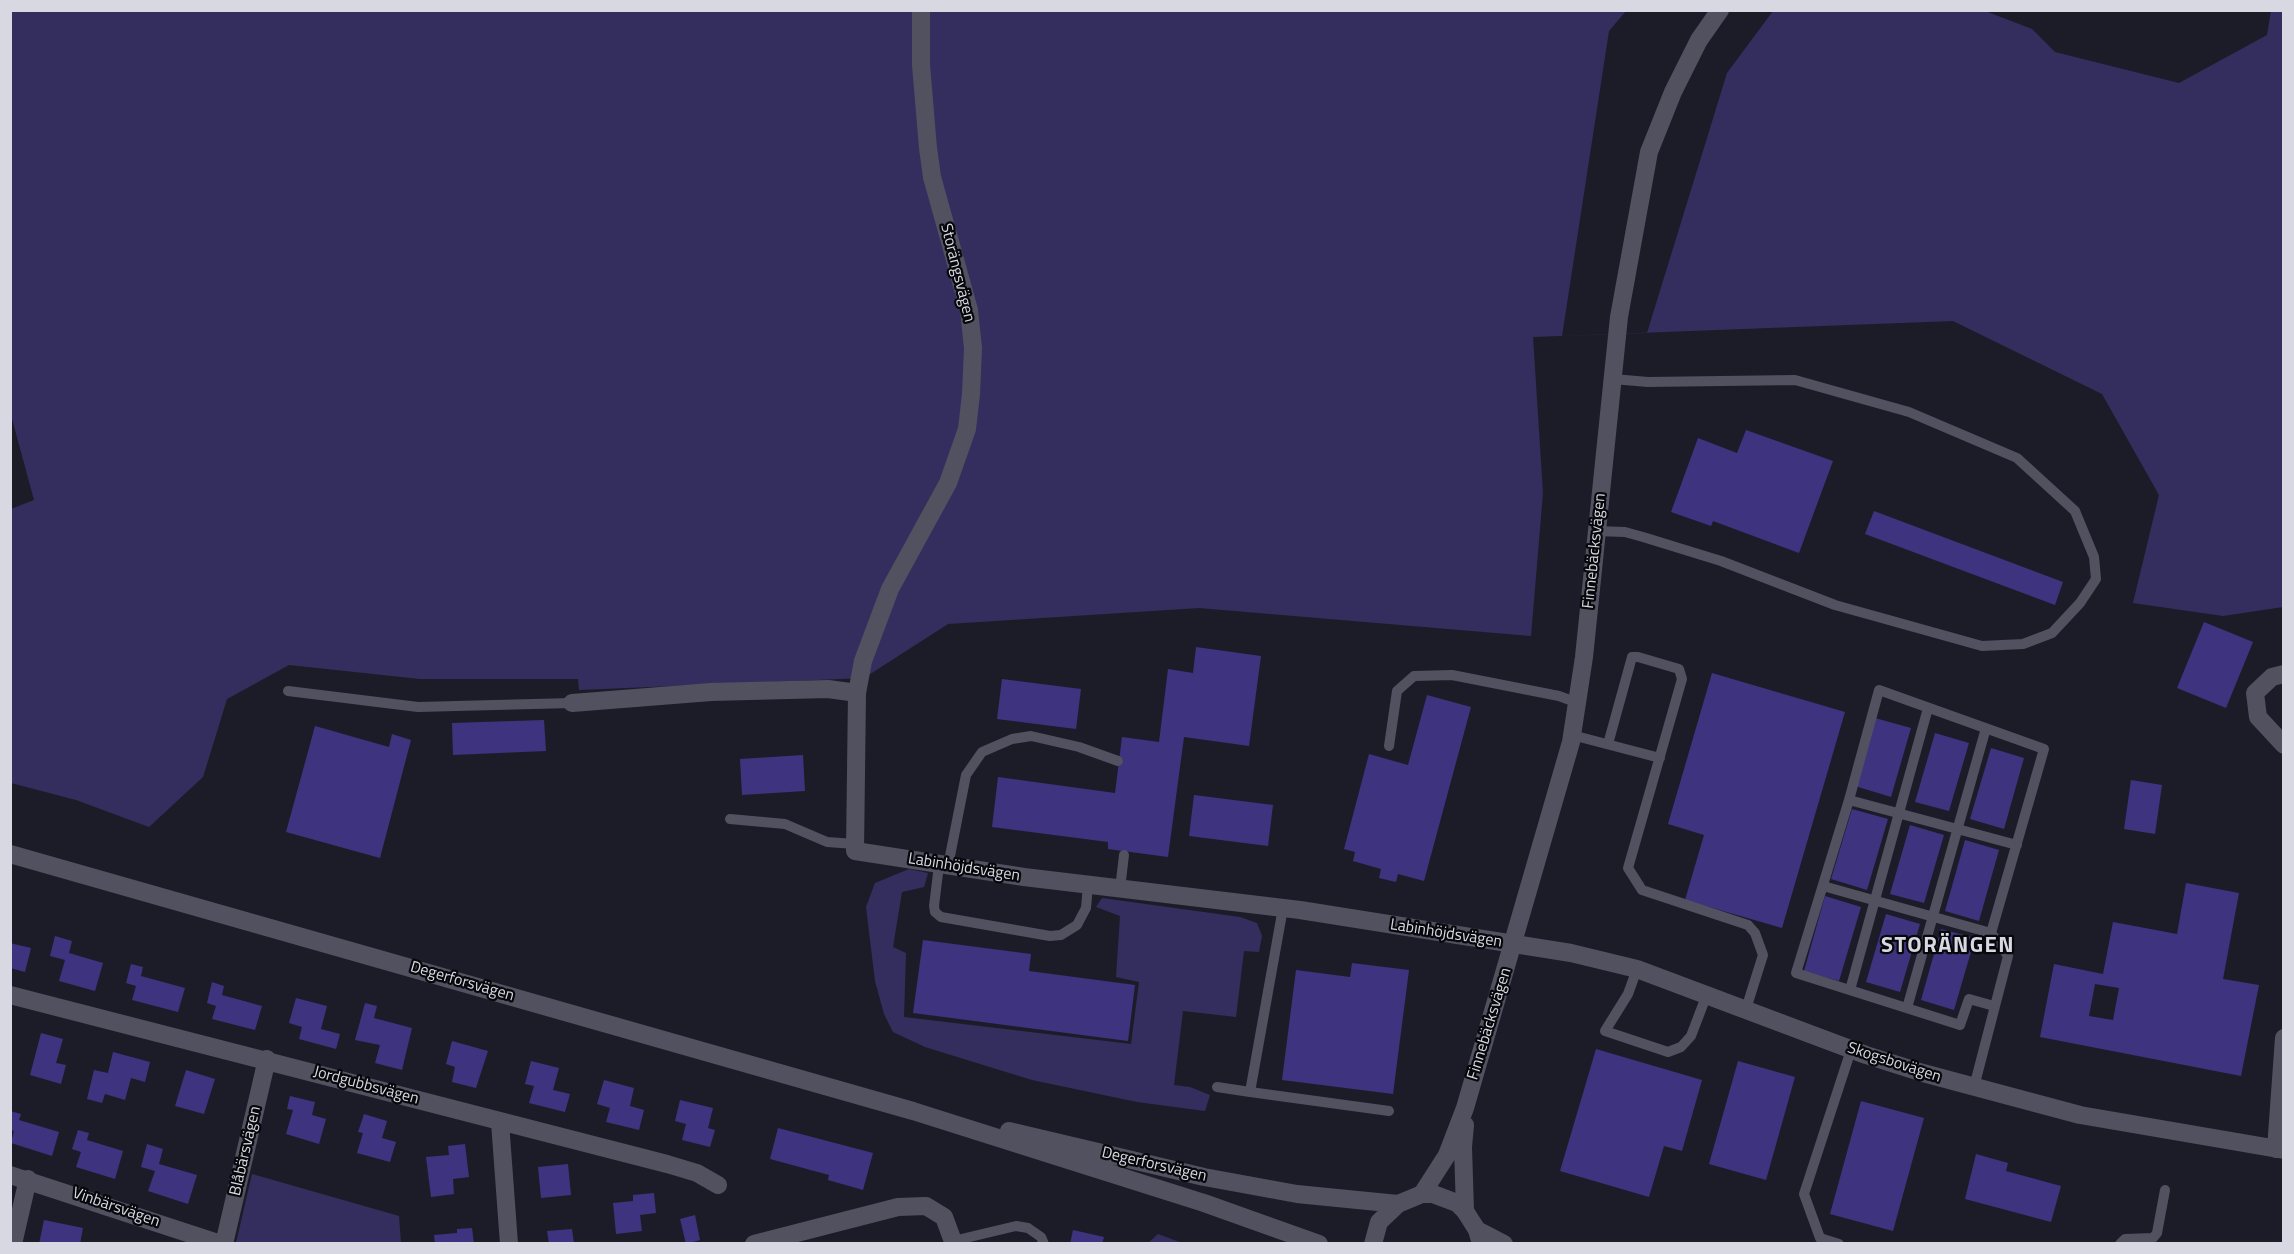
<!DOCTYPE html>
<meta charset="utf-8">
<style>
body{margin:0}
#map{position:relative;width:2294px;height:1254px;overflow:hidden;background:#1c1c29;font-family:"Titillium Web",sans-serif}
canvas{display:block}
.frame{position:absolute;inset:0;border:12px solid #d8d8e2;pointer-events:none}
</style>
<div id="map">
<canvas width="2294" height="1254"></canvas>
<div class="frame"></div>
</div>
<script>
const ctx = document.querySelector('canvas').getContext('2d');
ctx.lineJoin = 'round';
function paint(path, color) { ctx.fillStyle = color; ctx.fill(path, 'evenodd'); }
const shape = rows => new Path2D(rows.map(r => 'M' + r).join(''));
function trace(path, color, width, dash) { ctx.strokeStyle = color; ctx.lineWidth = width; ctx.lineCap = dash ? 'butt' : 'round'; ctx.setLineDash(dash || []); ctx.stroke(path); }
function write(font, color, halo, rows, align = 'center') {
  ctx.font = font + ' "Titillium Web",sans-serif'; ctx.lineWidth = 4.5; ctx.setLineDash([]); ctx.textBaseline = 'middle'; ctx.strokeStyle = halo; ctx.fillStyle = color; for (const [text, x, y, turn = 0] of rows) {
    ctx.save(); ctx.translate(x, y); ctx.rotate((+turn || 0) * Math.PI / 180); ctx.textAlign = isNaN(turn) ? turn : align; if (halo) ctx.strokeText(text, 0, 0); ctx.fillText(text, 0, 0); ctx.restore();
  }
}
const green = shape([
 [10,11,1626,11,1609,31,1562,336,1647,333,1727,73,1773,11,1985,11,2032,29,2055,52,2179,83,2267,35,2271,11,2283,11,2283,607,2223,616,2133,603,2159,495,2102,394,1953,321,1533,337,1543,493,1531,636,1199,608,948,624,864,678,579,690,578,679,420,679,289,665,227,699,203,777,149,827,76,800,11,783,11,509,34,500,11,415],
 [909,869,928,873,924,887,902,892,893,947,906,953,904,1017,1131,1044,1139,982,1116,977,1120,916,1096,907,1102,898,1240,917,1257,923,1262,936,1259,952,1244,951,1236,1017,1183,1011,1174,1085,1190,1087,1210,1095,1205,1111,1137,1102,1032,1080,925,1047,893,1032,884,1014,875,981,866,907,875,883],
 [252,1174,399,1216,401,1243,236,1243],
 [1158,1234,1182,1243,1148,1243]
]);
const building = shape([
 [1746,430,1833,461,1799,553,1713,521,1711,526,1671,512,1698,438,1737,453],
 [1874,511,2063,582,2055,605,1865,534],
 [2204,622,2253,642,2226,708,2177,688],
 [1196,647,1261,656,1249,746,1184,737,1168,857,1108,849,1108,842,992,827,998,777,1115,793,1122,737,1159,742,1168,669,1193,673],
 [1712,673,1845,712,1782,928,1685,900,1704,835,1668,824],
 [1002,679,1081,689,1076,729,997,719],
 [1427,695,1471,707,1424,881,1398,874,1396,882,1379,878,1381,869,1353,861,1355,852,1344,849,1369,754,1408,765],
 [1875,718,1911,728,1891,797,1855,786],
 [544,720,546,751,453,755,452,723],
 [315,726,389,747,392,734,411,740,380,858,286,832],
 [1935,733,1969,743,1949,811,1915,802],
 [1991,748,2024,758,2004,829,1970,819],
 [803,755,805,791,742,795,740,759],
 [2131,780,2162,785,2155,834,2124,829],
 [1194,795,1273,805,1268,846,1189,836],
 [1852,809,1888,819,1867,890,1831,879],
 [1910,825,1944,835,1924,903,1890,894],
 [1965,840,1999,850,1979,921,1945,911],
 [2186,883,2239,893,2223,979,2259,985,2241,1076,2040,1037,2054,964,2103,974,2113,922,2177,934],
 [2095,984,2119,988,2113,1020,2089,1016],
 [1825,896,1861,907,1839,981,1804,971],
 [1886,914,1920,924,1900,992,1866,982],
 [1941,929,1975,938,1954,1010,1921,1000],
 [55,936,72,941,69,953,103,963,95,991,59,981,65,960,50,956],
 [923,940,1031,954,1029,971,1135,985,1128,1041,913,1013],
 [10,943,31,948,25,972,10,968],
 [1352,963,1409,970,1393,1094,1282,1080,1296,970,1350,977],
 [131,964,143,967,141,976,185,988,178,1012,132,1000,136,986,126,983],
 [212,982,224,986,222,995,262,1006,255,1030,212,1019,216,1006,207,1003],
 [296,998,327,1006,321,1029,340,1034,336,1049,299,1039,302,1027,289,1023],
 [365,1003,377,1006,374,1018,412,1028,402,1070,375,1063,380,1045,355,1040],
 [41,1033,63,1039,56,1063,66,1065,61,1084,30,1075],
 [452,1041,488,1051,476,1088,452,1082,455,1067,446,1064],
 [1596,1049,1702,1080,1682,1151,1664,1146,1649,1197,1560,1171],
 [113,1052,150,1062,145,1082,131,1078,125,1100,105,1094,102,1103,87,1099,94,1070,108,1073],
 [531,1061,559,1068,553,1090,570,1094,565,1112,529,1103,534,1086,525,1084],
 [1738,1061,1795,1077,1766,1180,1709,1164],
 [186,1070,215,1079,204,1114,175,1106],
 [604,1080,634,1088,630,1106,644,1110,639,1130,606,1122,610,1108,597,1104],
 [290,1096,315,1102,312,1115,326,1119,319,1144,286,1134,293,1110,287,1109],
 [680,1100,713,1108,708,1128,715,1130,710,1147,682,1140,686,1124,675,1121],
 [1861,1101,1924,1118,1893,1231,1830,1214],
 [10,1111,21,1114,19,1120,59,1132,52,1156,11,1143,14,1131,10,1130],
 [364,1114,387,1121,382,1138,396,1142,390,1162,357,1153,363,1133,358,1132],
 [778,1128,873,1153,863,1190,828,1180,829,1175,770,1159],
 [78,1130,89,1133,87,1140,123,1151,115,1179,76,1167,81,1152,72,1149],
 [147,1144,163,1149,159,1164,197,1175,188,1204,148,1191,155,1171,141,1167],
 [465,1144,469,1177,453,1179,454,1194,431,1197,426,1157,449,1155,448,1146],
 [1976,1154,2008,1163,2006,1171,2061,1186,2051,1222,1965,1199],
 [568,1164,571,1195,541,1198,538,1167],
 [654,1193,656,1213,640,1215,642,1231,616,1234,613,1203,633,1201,633,1195],
 [695,1215,700,1240,686,1244,680,1219],
 [44,1220,83,1228,80,1244,39,1244],
 [472,1228,474,1244,435,1244,434,1235,457,1233,457,1229],
 [572,1229,574,1244,549,1244,547,1231],
 [1073,1230,1104,1237,1102,1244,1070,1244]
]);
const service = shape([
 [1596,531,1625,532,1643,537,1721,561,1835,605,1982,646,2023,644,2052,633,2080,603,2096,579,2094,557,2075,511,2017,458,1909,412,1795,380,1648,382,1613,379],
 [288,691,418,707,572,703],
 [1572,735,1660,758],
 [1608,744,1632,657,1638,657,1679,669,1682,679,1628,868,1642,890,1748,925,1755,933,1763,955,1746,1009],
 [1389,746,1397,691,1414,676,1452,675,1559,696,1578,703],
 [1849,800,2017,845],
 [730,819,785,824,827,842,855,844],
 [939,865,934,906,935,912,941,917,1050,936,1061,935,1077,925,1086,908,1088,885],
 [948,866,966,775,982,752,1012,739,1031,736,1079,747,1118,761],
 [1823,886,1991,933],
 [1120,889,1124,855],
 [1283,908,1250,1092,1389,1111],
 [1637,969,1628,994,1605,1031,1668,1052,1681,1047,1691,1036,1707,994],
 [1850,990,1928,708],
 [1907,1008,1986,728],
 [1217,1087,1250,1092],
 [1974,1087,2008,956,1991,933,2044,749,1879,690,1849,800,1796,973,1960,1025,1969,999,1994,1006],
 [953,1241,1016,1226,1028,1228,1041,1237,1044,1244],
 [1839,1244,1820,1238,1804,1194,1851,1050],
 [2120,1244,2125,1239,2153,1238,2157,1233,2165,1190]
]);
const minor = shape([
 [921,10,921,65,928,148,932,177,969,310,973,348,971,394,967,429,948,483,890,589,863,661,857,693,855,851,1024,877,1300,910,1571,953,1637,969,1866,1055,1923,1073,2080,1115,2284,1150],
 [2284,674,2272,677,2255,693,2258,717,2284,745],
 [572,703,711,692,828,689,857,693],
 [10,995,667,1164,697,1173,718,1185],
 [500,1122,509,1244],
 [2276,1149,2284,1038],
 [10,1175,221,1244],
 [1422,1194,1447,1155,1465,1108,1571,742,1584,657,1619,317,1649,152,1673,92,1699,40,1720,10],
 [1465,1211,1463,1147,1465,1125],
 [13,1244,28,1179],
 [224,1244,267,1059],
 [754,1244,898,1207,926,1206,944,1217,954,1244]
]);
const secondary = shape([
 [10,854,913,1111,1204,1203,1319,1244],
 [1009,1131,1204,1177,1297,1194,1398,1204],
 [1477,1230,1504,1244],
 [1373,1244,1379,1222,1398,1204,1422,1194,1433,1194,1457,1203,1465,1211,1477,1230,1481,1244]
]);
const streetNames = [
 ["Storängsvägen",957,273,76],
 ["Finnebäcksvägen",1595,551,-84],
 ["Labinhöjdsvägen",964,868,9],
 ["Labinhöjdsvägen",1446,934,9],
 ["Degerforsvägen",462,982,16],
 ["Finnebäcksvägen",1490,1024,-73],
 ["Skogsbovägen",1894,1063,18],
 ["Jordgubbsvägen",366,1086,15],
 ["Blåbärsvägen",246,1151,-77],
 ["Degerforsvägen",1154,1165,13],
 ["Vinbärsvägen",116,1208,19]
];
const districtNames = [
 ["STORÄNGEN",1948,947]
];
paint(green, '#332e5e');
paint(building, '#3e337f');
trace(service, '#515160', 10);
trace(minor, '#515160', 18);
trace(secondary, '#515160', 18);
write('16px', '#d8d8e2', '#07070c', streetNames);
ctx.letterSpacing = '1.5px';
write('bold 22px', '#d8d8e2', '#07070c', districtNames);
ctx.letterSpacing = '0px';
</script>
